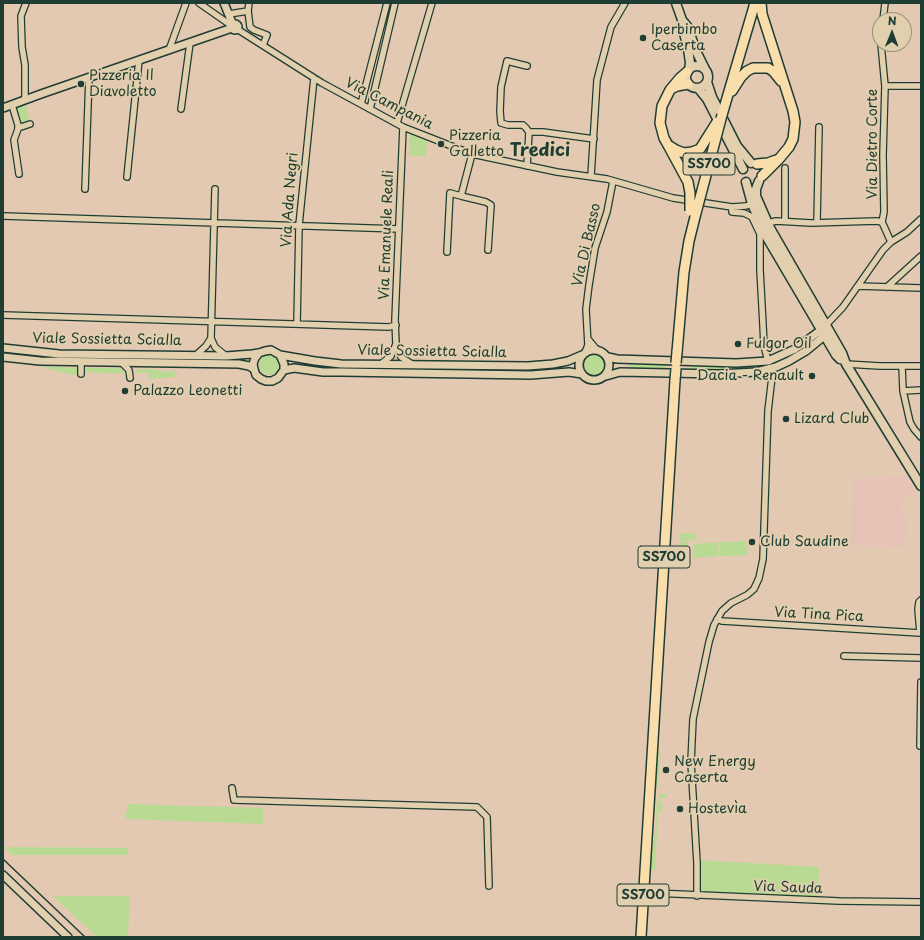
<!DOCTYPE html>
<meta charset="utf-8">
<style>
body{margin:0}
#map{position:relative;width:924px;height:940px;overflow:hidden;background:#e4c9b2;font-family:"Playpen Sans",sans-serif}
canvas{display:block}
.frame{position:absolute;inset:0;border:4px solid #1f3d34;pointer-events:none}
.north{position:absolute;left:872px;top:12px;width:40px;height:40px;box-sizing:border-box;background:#e2cfad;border:1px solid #94957d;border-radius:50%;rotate:1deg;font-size:11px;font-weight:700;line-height:16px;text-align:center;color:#1f3d34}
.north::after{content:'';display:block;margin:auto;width:14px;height:18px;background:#1f3d34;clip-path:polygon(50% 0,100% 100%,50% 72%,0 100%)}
</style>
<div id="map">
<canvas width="924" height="940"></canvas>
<div class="frame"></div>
<div class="north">N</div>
</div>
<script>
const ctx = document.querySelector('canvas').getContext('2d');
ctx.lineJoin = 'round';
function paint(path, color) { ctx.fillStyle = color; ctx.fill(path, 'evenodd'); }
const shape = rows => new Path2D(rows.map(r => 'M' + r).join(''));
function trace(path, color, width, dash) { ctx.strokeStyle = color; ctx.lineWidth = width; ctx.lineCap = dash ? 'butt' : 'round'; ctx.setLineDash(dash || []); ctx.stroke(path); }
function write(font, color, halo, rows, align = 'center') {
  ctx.font = font + ' "Playpen Sans",sans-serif'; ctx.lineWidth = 3.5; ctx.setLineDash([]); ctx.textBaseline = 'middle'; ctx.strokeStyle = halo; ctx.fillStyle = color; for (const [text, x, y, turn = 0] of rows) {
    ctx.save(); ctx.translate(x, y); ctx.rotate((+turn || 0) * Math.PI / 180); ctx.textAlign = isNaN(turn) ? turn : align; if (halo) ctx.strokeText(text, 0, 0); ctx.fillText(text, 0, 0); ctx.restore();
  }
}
const built = shape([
 [905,477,917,496,902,497,901,511,905,511,905,516,907,516,907,539,903,539,903,547,851,545,853,479]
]);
const green = shape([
 [26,104,30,122,20,124,16,108,18,106],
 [410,134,427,141,426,156,409,156],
 '584 365a10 10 0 1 1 20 0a10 10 0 1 1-20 0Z',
 '259 365a10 10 0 1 1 20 0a10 10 0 1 1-20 0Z',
 [629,362,665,363,665,370,629,369],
 [691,364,749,366,766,364,766,366,749,369,731,370,691,371],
 [43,366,79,368,79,376,51,370],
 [83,368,119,368,123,370,124,374,83,372],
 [138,369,154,369,163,372,175,371,175,377,149,379,149,373,135,373],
 [680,533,695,533,695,540,680,541],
 [746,541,747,555,720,556,720,542],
 [680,542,688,542,688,557,680,557],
 [718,542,719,556,694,558,693,544],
 [657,747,660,754,658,786,655,793],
 [663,793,665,794,667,797,660,798,661,804,663,804,662,811,658,814,655,870,650,870,651,855,654,843,657,804,659,795],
 [127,804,263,808,263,824,127,819,124,815,127,812],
 [3,847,128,848,128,855,12,855],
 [699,860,819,867,818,899,701,894,700,892],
 [53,896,130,896,128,937,97,937]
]);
const minor = shape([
 [199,3,232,26],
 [248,11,250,27,254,30,267,35,263,45],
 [229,14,248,11,249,3],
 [883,20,885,3],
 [237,29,322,83,403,127,472,154,557,172,607,179,673,198,732,207,746,206,752,204],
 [881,44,885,86,883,155,884,212,882,222,891,242],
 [169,50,186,3],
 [527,66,507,61,501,87,500,111,501,123,508,125,523,125,526,128,529,132],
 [885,86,921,86],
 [25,99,25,65,22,47,21,16,26,3],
 [361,104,387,3],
 [12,105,18,125,18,129,14,140,19,174],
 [181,109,190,43],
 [370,109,395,3],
 [397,123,432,3],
 [18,128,30,124],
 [529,132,543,132,594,139],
 [472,154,461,196,486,202,491,205,488,250],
 [527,166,529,132],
 [591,176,597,80,611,27,625,3],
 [127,177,139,60],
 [85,189,89,77],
 [732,207,732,212,744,213,752,217,760,234,760,270,763,325,764,346,768,361],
 [3,216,399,229],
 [785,221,785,168],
 [817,222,819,127],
 [768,223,776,221,811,223,877,221,882,222],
 [447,252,450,193,461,196],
 [858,286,921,288],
 [887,287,921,256],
 [3,315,389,327,396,325],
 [297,324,299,225,314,78],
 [826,325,843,307,883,250,891,242,907,232,921,219],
 [211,338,215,347,226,356],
 [588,339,597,350],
 [396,344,401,357,412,364],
 [585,353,588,345,586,309,589,285,595,248,607,212,613,181],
 [196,355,206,346,211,338,215,189],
 [81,362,81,374],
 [122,363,129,370,130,378],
 [381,364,391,356,396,344,395,320,403,127],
 [846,364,880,366,921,366],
 [902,366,903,391,910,422,914,429,921,437],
 [903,391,921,390],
 [717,619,722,621,920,633,918,609,919,602,921,600],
 [844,656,921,658],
 [920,746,921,682],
 [232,788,234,800,477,807,487,817,489,886],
 [654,893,839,901,921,902],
 [697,896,697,863,691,762,693,719,709,642,714,625,722,611,731,603,747,595,754,589,759,578,763,559,768,411,772,377,770,368]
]);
const tertiary = shape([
 [224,3,233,25],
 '232 27a3 3 0 1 1 6 0a3 3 0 1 1-6 0Z',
 [3,108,41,94,232,28],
 [3,348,59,354,226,356,252,354,259,353,265,351,271,350,280,355,284,364,284,370,278,378,272,381,266,381,261,379,256,375,254,369,253,364,255,358,259,353],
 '579 365a15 15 0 1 1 30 0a15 15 0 1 1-30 0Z',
 [280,355,315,361,341,364,528,366,553,364,568,361,582,355],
 [3,357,40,361,239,364,249,366,254,369],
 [608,357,617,359,736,363,768,361,795,349,825,327],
 [284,370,294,368,323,372,341,372,531,375,569,372,582,374],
 [606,376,620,372,719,374,756,372,776,367,789,361,806,351,828,333],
 [3,875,68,937]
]);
const secondary = shape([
 [676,3,682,20,687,26,697,53,705,69],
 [682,25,688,49,690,63,689,70],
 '686 77a11 11 0 1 1 22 0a11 11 0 1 1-22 0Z',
 [707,82,712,97,737,146,751,163],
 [698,88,707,99,743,169],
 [759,181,756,189,756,196,770,228,842,353,846,364,921,486],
 [746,182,752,204,766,236,836,355,840,359,844,360]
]);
const trunk = shape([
 [761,3,762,14,793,111,795,122,793,139,789,147,779,159,762,176],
 [671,89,677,86,688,84],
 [732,91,741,77,747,71,753,68,768,68,773,71,781,81],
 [722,115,755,3],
 [668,145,664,138,660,123,662,106,670,90,680,78,687,72],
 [757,164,768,163,776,160],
 [677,352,684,272,689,241,696,213],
 [641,937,675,380]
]);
const rail = shape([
 [3,859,85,937]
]);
const minorBridge = shape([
 [634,891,654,893]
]);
const trunkBridge = shape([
 [668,145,676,150,684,153,692,152,700,149,717,122],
 [668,145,688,182,690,193,690,211],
 [696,213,722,115],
 [676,363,677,352],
 [675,380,676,369]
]);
const markers = [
 [643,38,4,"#1f3d34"],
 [81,84,4,"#1f3d34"],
 [441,144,4,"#1f3d34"],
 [738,344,4,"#1f3d34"],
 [812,376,4,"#1f3d34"],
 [125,391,4,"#1f3d34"],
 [786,419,4,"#1f3d34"],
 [752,542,4,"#1f3d34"],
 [666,770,4,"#1f3d34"],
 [680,809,4,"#1f3d34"]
];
const shields = [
 [709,164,52],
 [664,557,52],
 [643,895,52]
];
const shieldNames = [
 ["SS700",709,164],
 ["SS700",664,557],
 ["SS700",643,895]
];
const poiNames = [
 ["Iperbimbo",651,30],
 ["Caserta",651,46],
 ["Pizzeria Il",89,76],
 ["Diavoletto",89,92],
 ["Pizzeria",449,136],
 ["Galletto",449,152],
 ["Fulgor Oil",746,344],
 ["Dacia - Renault",804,376,"right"],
 ["Palazzo Leonetti",133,391],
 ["Lizard Club",794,419],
 ["Club Saudine",760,542],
 ["New Energy",674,762],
 ["Caserta",674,778],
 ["Hostevìa",688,809]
];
const streetNames = [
 ["Via Campania",389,104,27],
 ["Via Dietro Corte",873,144,-90],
 ["Via Ada Negri",290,200,-86],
 ["Via Emanuele Reali",387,235,-88],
 ["Via Di Basso",587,245,-77],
 ["Viale Sossietta Scialla",107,340,1],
 ["Viale Sossietta Scialla",432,352,1],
 ["Via Tina Pica",819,615,3],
 ["Via Sauda",788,888,2]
];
const districtNames = [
 ["Tredici",540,151]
];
paint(built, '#e6c2b7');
paint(green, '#b9da93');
trace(minor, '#1f3d34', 8);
trace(tertiary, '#1f3d34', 10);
trace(secondary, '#1f3d34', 11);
trace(trunk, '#1f3d34', 12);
trace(minor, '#e2cfad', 5.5);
trace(tertiary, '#e2cfad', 7);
trace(secondary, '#e2cfad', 8);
trace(trunk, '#f9ddab', 9);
trace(rail, '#1f3d34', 1.5);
trace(minorBridge, '#1f3d34', 8, []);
trace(trunkBridge, '#1f3d34', 12, []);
trace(minorBridge, '#e2cfad', 5.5);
trace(trunkBridge, '#f9ddab', 9);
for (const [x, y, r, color] of markers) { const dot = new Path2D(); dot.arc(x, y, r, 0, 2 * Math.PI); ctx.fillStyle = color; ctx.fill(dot); trace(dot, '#e2cfad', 1.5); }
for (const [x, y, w] of shields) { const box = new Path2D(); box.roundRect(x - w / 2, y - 11, w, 22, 3); ctx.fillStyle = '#e2cfad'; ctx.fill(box); trace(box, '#1f3d34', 1); }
write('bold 13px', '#1f3d34', null, shieldNames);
write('14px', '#1f3d34', '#e2cfad', poiNames, 'left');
write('14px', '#1f3d34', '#e2cfad', streetNames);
write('bold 18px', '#1f3d34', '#e2cfad', districtNames);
</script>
